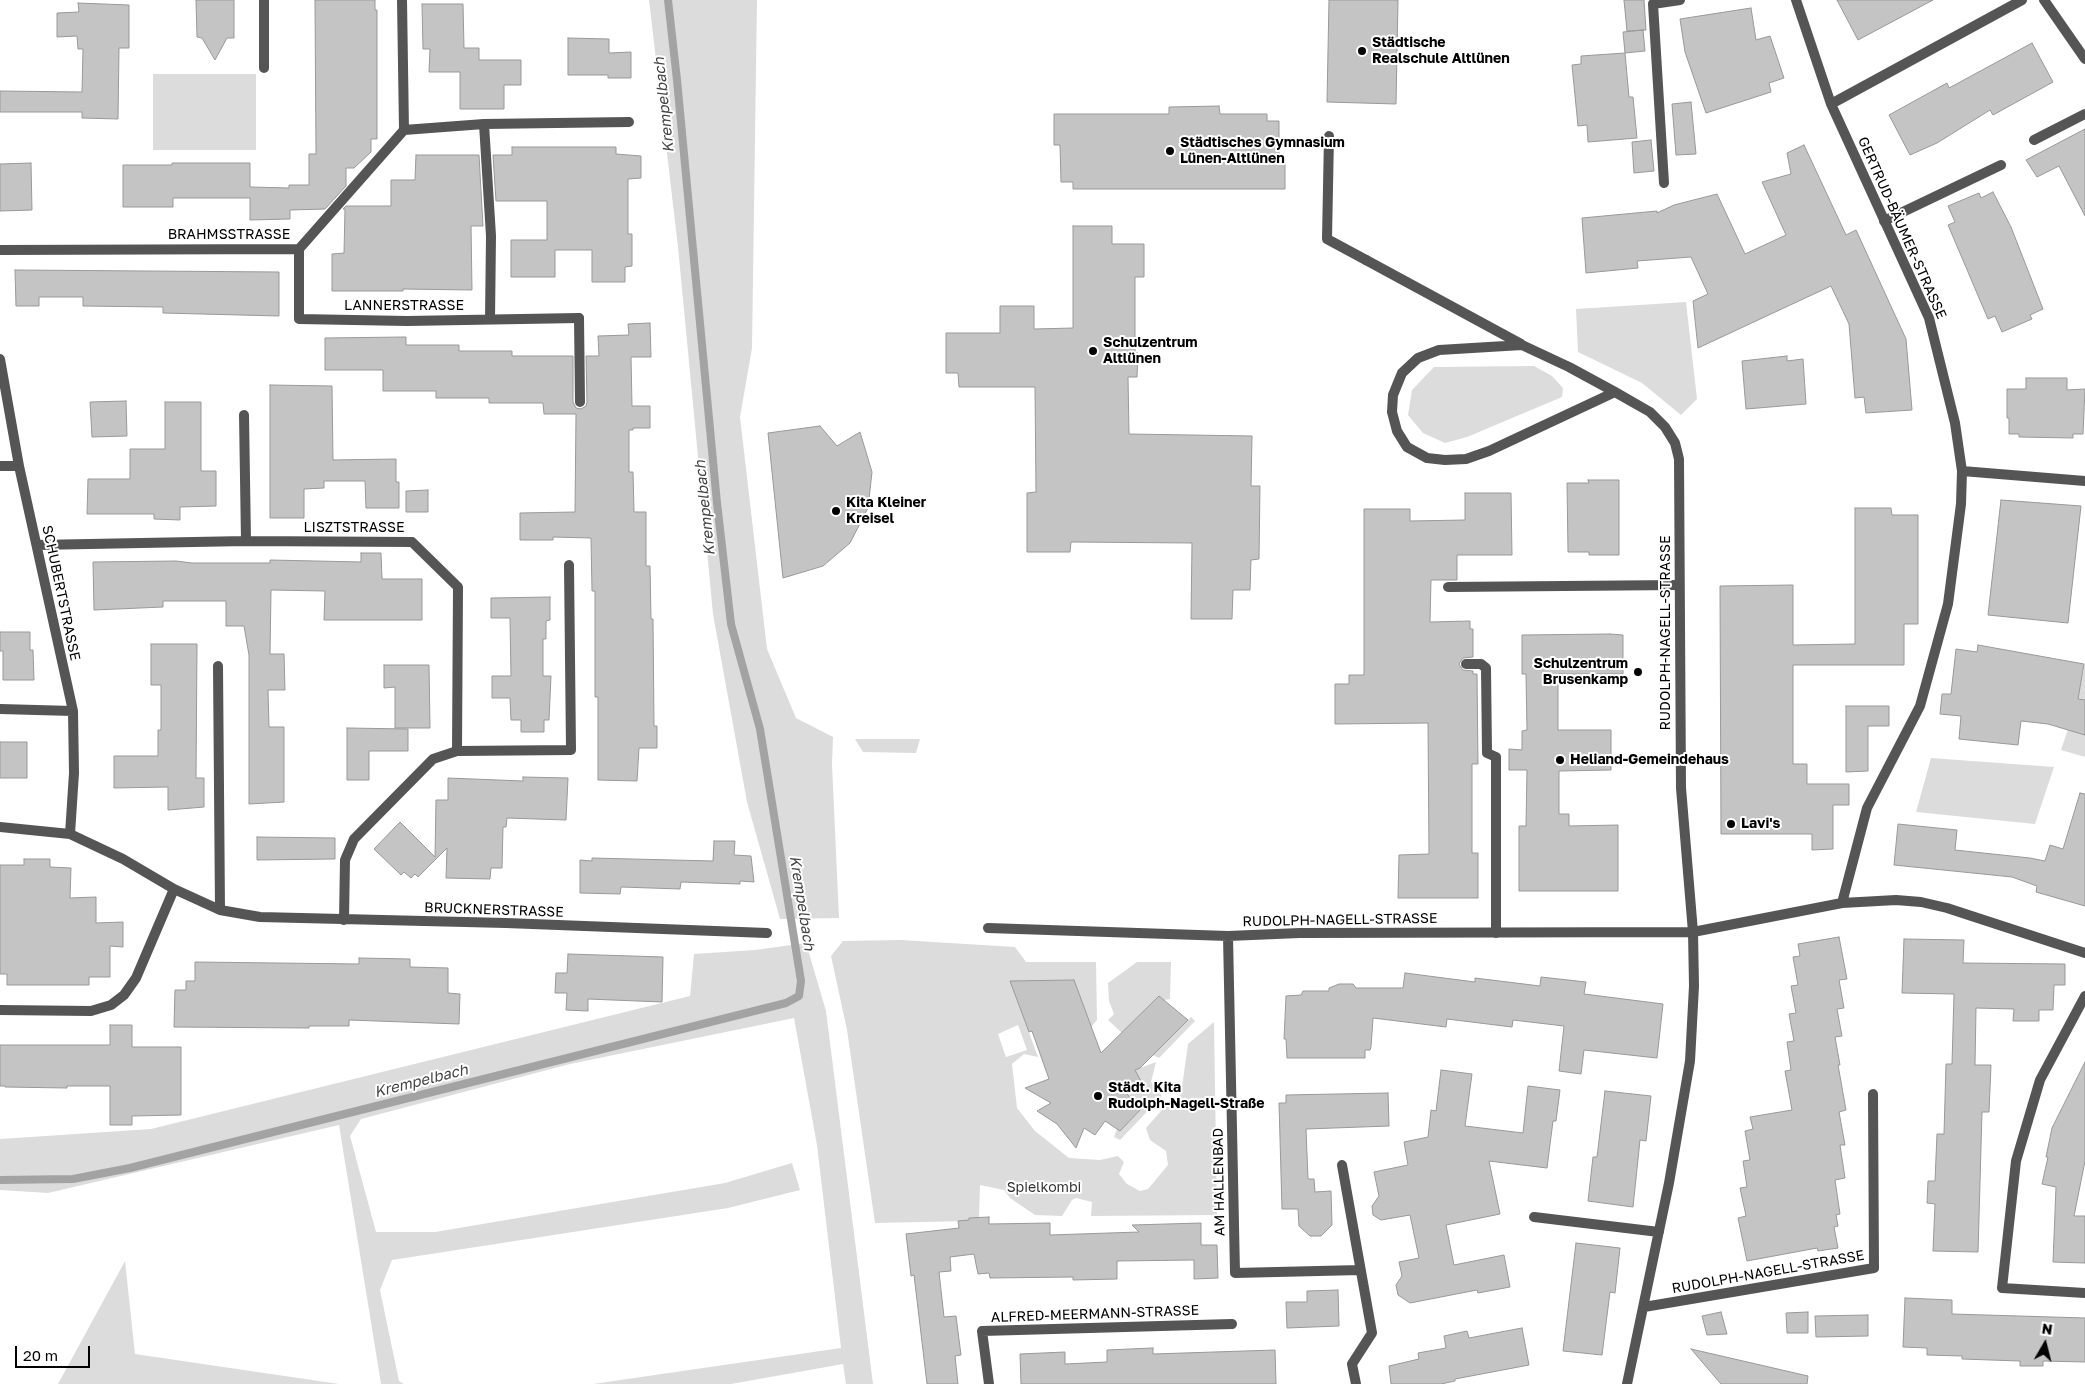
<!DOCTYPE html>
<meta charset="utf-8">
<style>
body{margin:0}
#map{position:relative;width:2085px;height:1384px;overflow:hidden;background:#fff;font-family:"Golos Text",sans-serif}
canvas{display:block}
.north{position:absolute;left:2020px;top:1319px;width:50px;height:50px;-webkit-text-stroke:4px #fff;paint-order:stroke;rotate:8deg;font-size:14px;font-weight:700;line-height:20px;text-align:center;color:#000}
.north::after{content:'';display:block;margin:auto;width:18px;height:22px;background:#000;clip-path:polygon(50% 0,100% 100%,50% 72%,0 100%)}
.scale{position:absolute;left:15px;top:1346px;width:75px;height:22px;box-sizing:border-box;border:2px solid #000;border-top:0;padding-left:6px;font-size:15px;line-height:18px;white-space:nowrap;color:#000;-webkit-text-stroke:4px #fff;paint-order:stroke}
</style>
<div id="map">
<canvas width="2085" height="1384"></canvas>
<div class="north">N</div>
<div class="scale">20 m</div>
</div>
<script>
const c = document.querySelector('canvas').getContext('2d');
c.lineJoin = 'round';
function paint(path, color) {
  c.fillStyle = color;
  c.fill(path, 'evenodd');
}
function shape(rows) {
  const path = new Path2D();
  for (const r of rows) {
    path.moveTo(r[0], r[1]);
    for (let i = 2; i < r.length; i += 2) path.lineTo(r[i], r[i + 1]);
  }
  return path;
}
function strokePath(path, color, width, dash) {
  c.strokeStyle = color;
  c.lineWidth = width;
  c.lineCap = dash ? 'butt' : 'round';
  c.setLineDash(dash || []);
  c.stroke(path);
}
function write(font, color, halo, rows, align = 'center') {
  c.font = font + ' "Golos Text",sans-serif';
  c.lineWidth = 4;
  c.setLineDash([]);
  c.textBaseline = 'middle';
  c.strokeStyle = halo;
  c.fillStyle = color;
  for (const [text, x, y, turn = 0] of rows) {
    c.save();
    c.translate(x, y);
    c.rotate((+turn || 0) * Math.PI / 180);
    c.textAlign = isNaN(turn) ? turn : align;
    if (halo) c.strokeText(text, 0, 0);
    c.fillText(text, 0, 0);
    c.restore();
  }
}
paint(shape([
 [649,0,757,0,752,348,740,417,767,649,796,718,833,737,832,764,839,918,780,919,747,802,713,614,678,247],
 [153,74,256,74,256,150,153,150],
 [1686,302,1697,399,1681,415,1642,383,1578,352,1576,309],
 [1534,366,1552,376,1563,388,1562,397,1467,437,1445,443,1423,433,1408,415,1412,390,1434,367],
 [2085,664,2085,757,2061,750,2076,705],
 [855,739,920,739,916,753,863,752],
 [1931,758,2054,767,2035,824,1916,812],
 [901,940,1015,947,1026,962,1096,962,1097,1020,1091,1027,1074,980,1010,981,1038,1057,1024,1054,1012,1064,1017,1108,1035,1131,1069,1158,1100,1160,1118,1156,1124,1162,1119,1174,1127,1184,1140,1191,1148,1189,1168,1165,1166,1151,1150,1140,1146,1128,1168,1103,1172,1103,1181,1094,1188,1044,1214,1022,1217,1215,1091,1216,1092,1202,1076,1198,1072,1200,1062,1216,1035,1215,1010,1198,1004,1190,980,1185,979,1218,971,1221,875,1223,847,1030,831,956,843,941],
 [1018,1025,1027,1050,1006,1057,998,1034],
 [806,943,826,1011,873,1384,846,1384,843,1364,731,1384,593,1384,841,1348,817,1145,794,1018,570,1064,361,1119,350,1136,376,1232,435,1232,725,1183,792,1163,800,1190,728,1208,392,1260,380,1290,399,1381,404,1384,381,1384,339,1125,48,1193,0,1190,0,1139,151,1129,690,996,694,954,755,950],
 [1137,962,1171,962,1170,999,1164,1000,1159,996,1122,1033,1108,1020,1114,1014,1109,1001,1108,983],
 [1191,1017,1195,1021,1159,1058,1153,1055],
 [1156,1062,1151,1082,1162,1096,1120,1140,1114,1137,1117,1129,1120,1130,1141,1109,1126,1093,1142,1083,1135,1070],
 [125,1261,135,1354,339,1384,58,1384]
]), '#dcdcdc');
strokePath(shape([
 [0,1180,73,1179,130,1168,786,1003,799,996,801,981,760,729,731,624,717,503,677,80,668,0]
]), '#a3a3a3', 8);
const building = shape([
 [196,0,234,0,234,38,227,38,215,60,202,38,197,37,196,0],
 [315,0,375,0,375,10,377,10,377,139,371,139,371,152,354,168,346,168,346,186,325,209,290,210,290,219,250,220,250,198,173,198,173,207,123,207,123,165,172,165,172,163,250,163,250,187,289,188,289,185,309,185,309,154,316,154,315,0],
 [1329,0,1398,0,1396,104,1327,102,1329,0],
 [1624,0,1644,0,1646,30,1627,31,1624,0],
 [1837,0,1933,0,1858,40,1837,0],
 [78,3,129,5,129,48,119,48,118,119,82,118,82,112,0,112,0,91,82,92,83,49,78,49,77,36,57,37,57,13,79,12,78,3],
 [422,4,463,4,464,48,479,48,479,60,521,60,521,85,504,85,504,109,460,109,460,72,429,72,430,49,423,49,422,4],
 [1751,8,1756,40,1770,36,1784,78,1769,83,1771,92,1706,113,1685,52,1680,19,1751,8],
 [1643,30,1645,51,1625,53,1629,97,1633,97,1637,138,1588,142,1587,125,1578,126,1572,65,1581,64,1581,56,1625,53,1623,32,1643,30],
 [568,38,609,39,609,53,631,52,631,78,608,78,608,75,568,75,568,38],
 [2032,43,2053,82,1993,115,1990,110,1937,143,1910,155,1889,115,1947,83,1949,88,2032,43],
 [1691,102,1696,154,1676,155,1672,104,1691,102],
 [1219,106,1220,114,1267,114,1267,121,1279,121,1279,158,1285,158,1285,189,1073,189,1073,182,1061,182,1060,145,1054,145,1054,114,1169,114,1169,107,1219,106],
 [2085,129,2085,216,2059,166,2037,177,2026,160,2085,129],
 [1651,140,1654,171,1634,173,1632,142,1651,140],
 [1804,145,1846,235,1856,230,1906,339,1912,410,1866,413,1864,397,1855,398,1849,324,1831,286,1698,348,1693,301,1708,294,1691,257,1637,261,1638,268,1586,273,1582,218,1657,211,1657,213,1674,205,1717,194,1745,254,1786,235,1762,182,1791,174,1787,153,1804,145],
 [512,147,616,147,616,154,641,156,641,178,628,179,628,234,632,234,632,266,625,267,625,282,592,282,592,250,555,250,555,277,511,277,511,240,547,240,547,201,496,201,493,155,512,155,512,147],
 [416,155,479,155,483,226,471,226,472,290,403,289,403,291,332,291,332,254,344,253,345,209,343,209,346,206,391,206,391,180,415,180,416,155],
 [31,163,32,210,0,211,0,164,31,163],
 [1993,192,2011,227,2043,309,2030,315,2032,319,2002,332,1995,316,1988,319,1948,225,1955,222,1948,206,1979,193,1981,198,1993,192],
 [1073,226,1112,226,1112,244,1144,244,1144,277,1135,277,1135,353,1138,353,1137,377,1128,377,1129,434,1252,436,1251,486,1260,486,1259,559,1251,560,1250,590,1233,590,1232,619,1191,619,1192,543,1071,542,1070,552,1027,552,1027,493,1036,492,1035,387,959,387,958,373,946,373,946,333,1000,333,1000,306,1034,306,1034,329,1073,328,1073,226],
 [15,270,279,272,279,316,163,313,163,307,83,306,83,297,39,297,39,306,16,306,15,270],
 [650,323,651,357,631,357,632,406,650,406,650,428,633,428,633,430,629,430,629,472,633,472,634,512,646,512,646,566,650,566,651,619,653,619,654,726,657,726,657,748,639,748,637,781,598,780,598,697,595,697,595,591,592,591,591,538,553,537,553,540,520,540,520,513,575,512,576,414,544,414,543,403,489,403,489,398,436,398,436,391,383,391,383,370,325,370,325,338,404,337,406,337,406,345,459,345,459,351,512,351,512,356,573,356,573,402,576,408,581,409,586,406,587,402,586,356,599,356,598,336,629,335,628,324,650,323],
 [1787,356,1787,361,1803,359,1806,404,1746,409,1742,361,1787,356],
 [2026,378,2067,378,2067,390,2085,389,2083,434,2073,434,2073,438,2019,437,2019,434,2009,434,2009,418,2007,418,2007,389,2026,389,2026,378],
 [270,385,332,386,333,460,396,459,396,482,399,482,399,508,366,508,365,481,324,481,324,488,304,489,304,518,270,518,270,385],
 [126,401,127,436,92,437,90,402,126,401],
 [165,402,201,402,201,471,216,471,216,506,180,507,180,520,154,519,154,514,87,514,88,479,130,479,130,449,165,449,165,402],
 [820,426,837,446,860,432,872,472,868,508,850,543,823,566,783,578,768,433,820,426],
 [1588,480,1619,480,1619,555,1589,555,1589,552,1568,552,1567,483,1589,483,1588,480],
 [428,490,428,512,406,512,406,491,428,490],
 [1465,493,1511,493,1512,555,1457,555,1457,580,1431,580,1430,622,1470,621,1470,629,1473,629,1473,657,1463,658,1459,664,1463,670,1473,671,1473,674,1477,674,1478,764,1472,764,1472,853,1478,853,1478,898,1398,898,1399,855,1429,854,1428,723,1335,724,1335,684,1349,684,1349,675,1364,675,1364,509,1410,509,1410,521,1465,520,1465,493],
 [2001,500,2081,506,2068,623,1988,615,2001,500],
 [1855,508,1891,508,1892,515,1918,515,1918,624,1904,624,1904,665,1793,665,1793,764,1807,764,1807,784,1849,784,1849,805,1833,805,1833,849,1812,850,1812,834,1721,834,1720,586,1793,585,1793,645,1855,644,1855,508],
 [361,553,381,553,382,579,422,579,422,620,324,620,325,591,271,590,270,654,284,654,285,690,268,690,269,727,284,727,284,802,249,804,249,655,244,626,226,626,226,601,163,601,163,607,94,610,93,562,176,561,192,563,270,563,270,560,361,562,361,553],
 [550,597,550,620,546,621,546,639,543,639,543,676,551,676,549,720,544,720,544,732,521,732,521,720,511,720,510,698,492,698,492,676,511,676,510,618,491,618,491,598,550,597],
 [0,632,30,632,30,650,33,650,34,680,3,680,3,651,0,651,0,632],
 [1610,634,1623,635,1623,674,1558,674,1558,730,1611,730,1611,770,1559,771,1559,814,1569,814,1569,826,1618,825,1618,891,1519,891,1519,826,1526,826,1527,770,1509,770,1509,749,1522,750,1522,731,1527,730,1526,674,1522,674,1522,635,1610,634],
 [151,644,197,644,196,778,204,778,204,807,168,810,168,787,114,788,114,756,158,756,158,730,161,730,161,685,151,685,151,644],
 [1978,645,2084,664,2078,699,2085,700,2085,735,2048,724,2021,721,2018,745,1959,739,1961,716,1940,714,1942,694,1951,694,1956,649,1977,652,1978,645],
 [384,665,429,665,430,728,395,728,395,687,384,688,384,665],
 [1846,706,1889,706,1889,726,1868,726,1868,771,1846,772,1846,706],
 [347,728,408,729,408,751,369,751,369,780,347,780,347,728],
 [0,742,27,742,27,778,0,778,0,742],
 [523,777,568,778,566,820,507,818,506,827,503,827,502,868,491,868,490,879,446,878,447,848,418,877,415,874,411,878,404,872,401,875,374,849,400,822,435,857,436,800,448,800,448,778,523,781,523,777],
 [2080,793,2085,794,2085,906,2036,892,2037,886,2012,877,1894,865,1898,824,1957,830,1955,850,2030,858,2045,861,2050,845,2063,849,2080,793],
 [257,837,335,838,335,859,257,860,257,837],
 [714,841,735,841,734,855,751,856,754,882,740,881,740,884,681,882,680,889,621,887,620,894,580,893,580,860,592,861,592,858,713,861,714,841],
 [24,859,50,859,50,867,71,868,70,898,96,897,96,923,123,922,123,947,110,946,110,977,89,977,89,985,7,985,7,974,0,974,0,865,24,865,24,859],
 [1839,937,1847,979,1839,980,1844,1008,1837,1009,1842,1036,1835,1037,1840,1065,1838,1065,1846,1110,1839,1112,1845,1145,1840,1145,1845,1178,1835,1180,1840,1214,1836,1215,1838,1226,1834,1227,1838,1248,1818,1251,1817,1248,1747,1261,1738,1218,1746,1216,1740,1188,1747,1187,1743,1161,1750,1160,1745,1131,1753,1129,1750,1117,1792,1110,1785,1071,1791,1070,1787,1042,1794,1041,1789,1014,1796,1013,1791,986,1798,985,1793,957,1800,956,1798,944,1839,937],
 [1904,939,1964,940,1963,963,2065,964,2065,985,2054,985,2053,1010,2039,1010,2039,1021,2013,1021,2014,1009,1976,1008,1975,1065,1991,1065,1989,1112,1982,1112,1978,1252,1933,1251,1935,1204,1927,1203,1928,1181,1935,1181,1937,1134,1944,1134,1946,1064,1952,1064,1954,994,1902,993,1904,939],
 [568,954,663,957,662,1002,588,999,588,1011,566,1010,567,993,555,993,556,973,567,973,568,954],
 [359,958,410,959,410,967,448,968,448,993,460,994,459,1024,349,1020,349,1026,309,1026,309,1028,174,1027,175,990,186,990,186,981,195,981,195,962,359,964,359,958],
 [1405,973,1475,982,1475,978,1540,986,1541,977,1586,982,1584,994,1663,1004,1657,1058,1584,1050,1581,1074,1559,1071,1564,1026,1513,1020,1512,1027,1447,1019,1446,1027,1373,1018,1371,1047,1370,1050,1365,1050,1365,1058,1287,1058,1286,1039,1284,1039,1286,996,1301,995,1303,991,1329,991,1329,988,1339,984,1353,984,1356,988,1403,988,1405,973],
 [1074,980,1101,1053,1159,996,1188,1020,1140,1068,1135,1070,1142,1083,1126,1093,1141,1109,1120,1131,1105,1121,1095,1135,1084,1128,1076,1148,1057,1124,1037,1111,1051,1103,1025,1088,1049,1079,1032,1031,1029,1032,1010,981,1074,980],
 [110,1025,132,1025,132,1047,181,1047,181,1115,132,1116,132,1125,110,1125,110,1086,67,1086,67,1088,5,1087,5,1086,0,1086,0,1045,110,1045,110,1025],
 [2085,1062,2085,1161,2074,1216,2085,1216,2085,1263,2053,1262,2056,1187,2042,1184,2048,1157,2046,1157,2052,1128,2085,1062],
 [1441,1070,1472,1074,1465,1126,1523,1133,1528,1086,1560,1090,1556,1121,1553,1121,1547,1168,1489,1161,1500,1214,1446,1225,1454,1265,1504,1255,1510,1287,1478,1293,1477,1290,1410,1303,1398,1295,1396,1285,1402,1276,1399,1262,1419,1258,1410,1215,1381,1220,1373,1215,1372,1206,1379,1196,1374,1172,1408,1165,1404,1142,1428,1137,1431,1110,1436,1111,1441,1070],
 [1605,1091,1651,1096,1646,1141,1640,1140,1633,1207,1588,1201,1593,1157,1597,1157,1605,1091],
 [1388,1093,1389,1126,1306,1129,1308,1179,1314,1179,1315,1192,1331,1191,1332,1225,1321,1236,1310,1236,1299,1226,1298,1209,1282,1209,1279,1103,1286,1103,1286,1095,1388,1093],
 [989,1217,989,1224,1050,1223,1050,1235,1139,1232,1132,1225,1201,1223,1201,1245,1217,1245,1218,1278,1194,1279,1194,1260,1117,1261,1117,1279,1073,1280,1073,1277,990,1278,989,1273,978,1274,974,1254,950,1257,951,1271,939,1272,944,1317,956,1316,961,1355,955,1356,958,1384,927,1384,914,1275,911,1276,906,1234,959,1228,958,1221,969,1220,969,1218,989,1217],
 [1576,1243,1620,1248,1615,1293,1610,1292,1602,1355,1563,1351,1576,1243],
 [1338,1290,1339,1326,1287,1328,1286,1302,1307,1302,1307,1291,1338,1290],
 [1905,1298,1952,1300,1952,1314,2085,1318,2085,1362,2043,1361,2043,1366,2020,1366,2020,1361,1962,1359,1962,1356,1927,1355,1927,1348,1903,1347,1905,1298],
 [1721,1312,1727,1334,1707,1335,1702,1316,1721,1312],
 [1808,1312,1808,1333,1787,1333,1786,1313,1808,1312],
 [1868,1315,1868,1336,1816,1337,1815,1316,1868,1315],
 [1522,1328,1529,1365,1455,1379,1455,1381,1441,1384,1391,1384,1389,1366,1419,1359,1418,1353,1446,1348,1444,1336,1467,1331,1469,1338,1522,1328],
 [1153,1348,1153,1354,1275,1350,1276,1384,1021,1384,1020,1354,1065,1352,1065,1364,1107,1362,1107,1350,1153,1348],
 [1691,1349,1808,1376,1807,1384,1721,1384,1691,1349]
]);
paint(building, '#c4c4c4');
strokePath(building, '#999', 1);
strokePath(shape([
 [264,0,264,68],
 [1329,136,1327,239,1366,260],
 [2034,140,2085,114],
 [1664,183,1653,4,1680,0],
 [1884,221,2001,165],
 [579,318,580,402],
 [1448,587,1679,585],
 [1466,664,1481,664,1486,668,1487,753,1496,757,1496,933]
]), '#555', 10);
strokePath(shape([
 [402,0,404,130],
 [1796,0,1831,104,1929,318,1955,423,1962,471,1961,504,1948,604,1920,706,1867,808,1842,903],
 [2044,0,2085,59],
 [1831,104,2022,0],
 [484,124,491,236,490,319],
 [299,249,299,319,407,321,579,318],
 [0,250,299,249,404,130,484,124,629,122],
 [1366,260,1521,344],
 [0,359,19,466,73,711,74,773,70,834],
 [1615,392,1489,451,1466,459,1445,460,1427,458,1407,447,1397,431,1392,412,1393,395,1402,373,1418,358,1439,350,1522,345,1569,367,1615,392,1650,412,1665,427,1675,443,1679,459,1681,788,1693,932,1694,986,1690,1061,1669,1183,1627,1384],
 [244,415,246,541],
 [0,466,19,466],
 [1962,471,2085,481],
 [37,545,246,541,412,542,458,587,457,751,433,759,354,839,345,860,344,920],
 [218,666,220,910],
 [0,709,73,711],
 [457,751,571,750,569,565],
 [0,827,70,834,123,859,174,889,220,910,260,917,506,923,767,933],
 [988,928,1228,936,1300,933,1693,932,1842,903,1896,900,1921,902,1947,908,2085,953],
 [1228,936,1235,1273,1360,1270],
 [2085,996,2040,1080,2016,1161,2002,1288,2085,1293],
 [0,1010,91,1011,111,1005,124,995,136,978,174,889],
 [1342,1165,1372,1333,1352,1364,1356,1384],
 [1534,1217,1659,1232],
 [1644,1307,1874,1268,1873,1094],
 [989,1384,982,1331,1232,1324]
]), '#555', 10);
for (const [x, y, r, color] of [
 [1362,51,5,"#000"],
 [1170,151,5,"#000"],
 [1093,351,5,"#000"],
 [836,511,5,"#000"],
 [1638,672,5,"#000"],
 [1560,760,5,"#000"],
 [1731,824,5,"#000"],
 [1098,1096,5,"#000"]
]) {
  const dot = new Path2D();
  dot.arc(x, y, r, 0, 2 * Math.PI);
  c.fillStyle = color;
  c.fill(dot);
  strokePath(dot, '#fff', 2);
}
write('bold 14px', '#000', '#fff', [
 ["Städtische",1372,43],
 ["Realschule Altlünen",1372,59],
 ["Städtisches Gymnasium",1180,143],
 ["Lünen-Altlünen",1180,159],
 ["Schulzentrum",1103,343],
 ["Altlünen",1103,359],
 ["Kita Kleiner",846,503],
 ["Kreisel",846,519],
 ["Schulzentrum",1628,664,"right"],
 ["Brusenkamp",1628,680,"right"],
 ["Heliand-Gemeindehaus",1570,760],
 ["Lavi's",1741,824],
 ["Städt. Kita",1108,1088],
 ["Rudolph-Nagell-Straße",1108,1104]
], 'left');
write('14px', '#000', '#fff', [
 ["GERTRUD-BÄUMER-STRASSE",1902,228,66],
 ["BRAHMSSTRASSE",229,235],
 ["LANNERSTRASSE",404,306],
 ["LISZTSTRASSE",354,528],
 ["SCHUBERTSTRASSE",61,593,78],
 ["RUDOLPH-NAGELL-STRASSE",1666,633,-90],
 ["BRUCKNERSTRASSE",494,910,2],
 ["RUDOLPH-NAGELL-STRASSE",1340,920,-1],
 ["AM HALLENBAD",1219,1182,-91],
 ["RUDOLPH-NAGELL-STRASSE",1768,1272,-10],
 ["ALFRED-MEERMANN-STRASSE",1095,1314,-2]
]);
write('14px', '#333', '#fff', [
 ["Spielkombi",1044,1188]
]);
write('italic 15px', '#444', '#fff', [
 ["Krempelbach",664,105,-96],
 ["Krempelbach",705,508,-96],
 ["Krempelbach",802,903,81],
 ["Krempelbach",421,1081,-14]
]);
</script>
